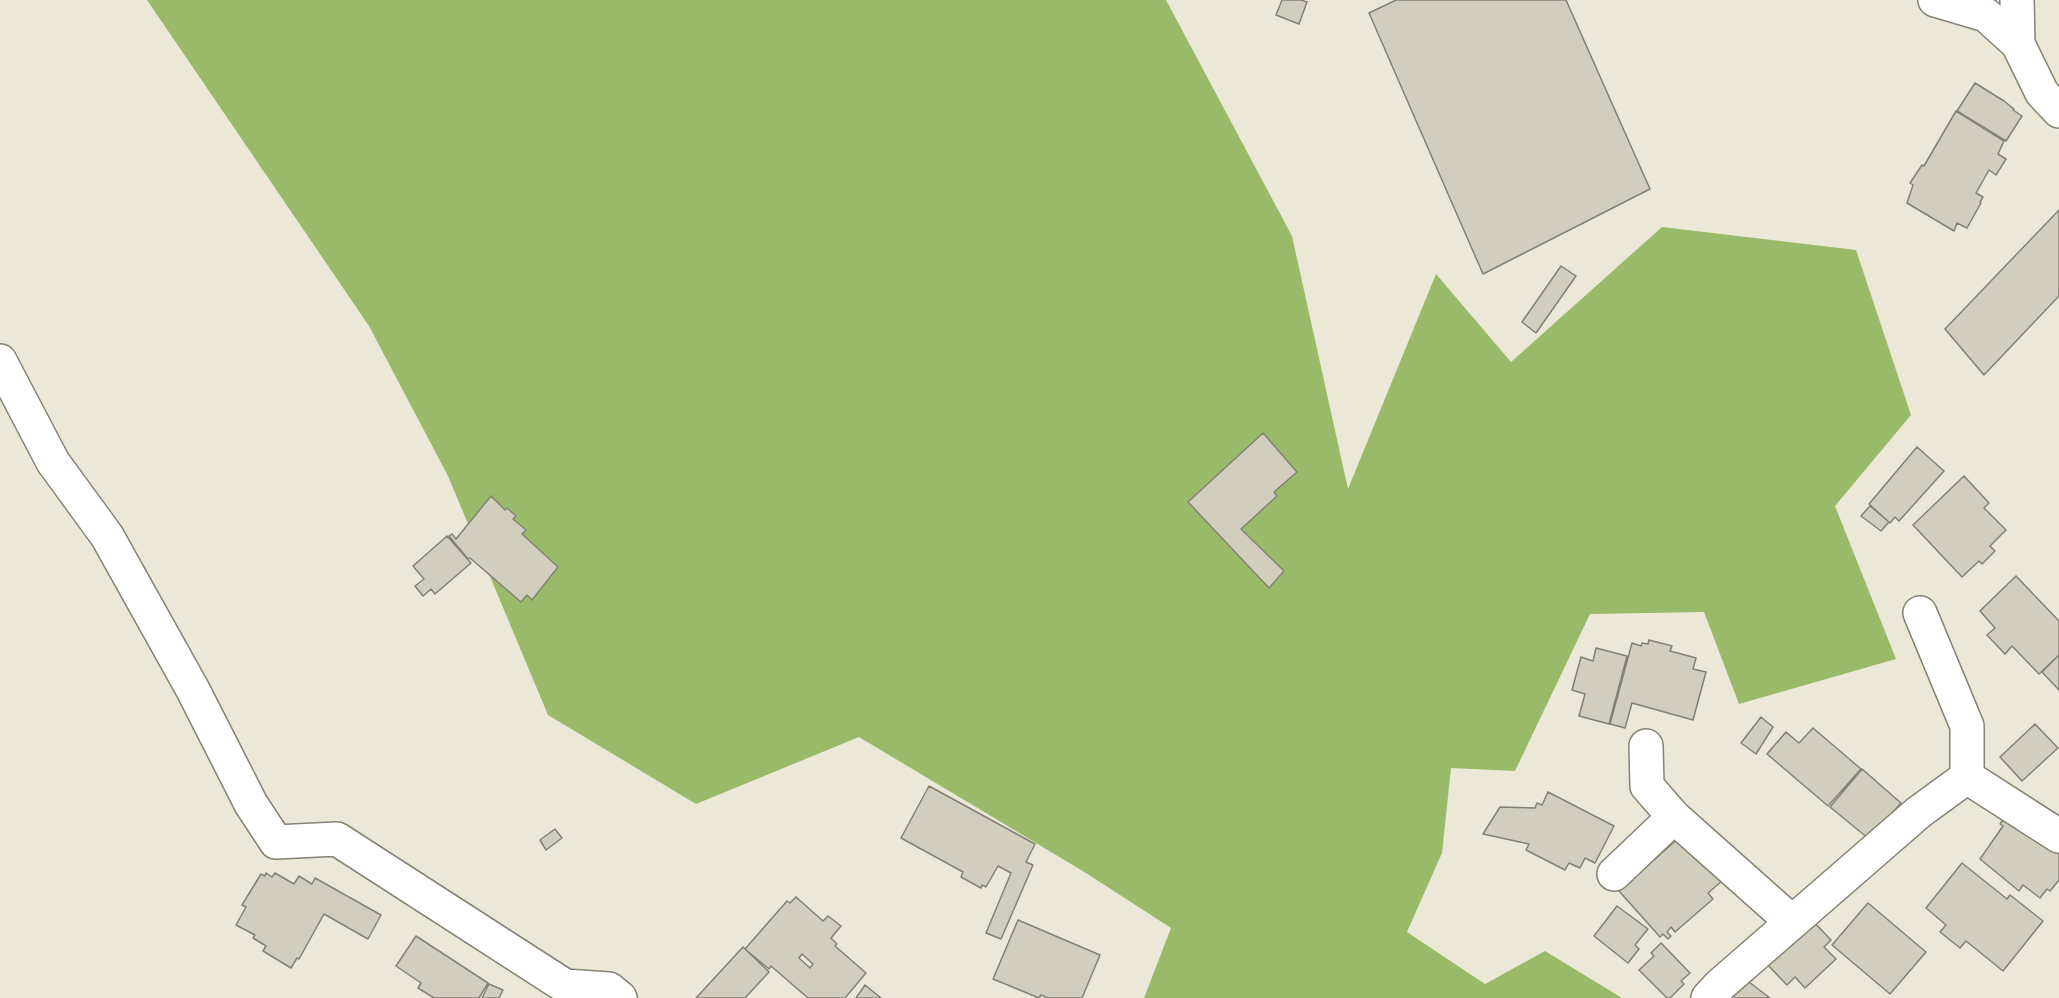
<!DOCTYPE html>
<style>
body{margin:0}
canvas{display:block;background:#ebe8d7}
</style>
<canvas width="2059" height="998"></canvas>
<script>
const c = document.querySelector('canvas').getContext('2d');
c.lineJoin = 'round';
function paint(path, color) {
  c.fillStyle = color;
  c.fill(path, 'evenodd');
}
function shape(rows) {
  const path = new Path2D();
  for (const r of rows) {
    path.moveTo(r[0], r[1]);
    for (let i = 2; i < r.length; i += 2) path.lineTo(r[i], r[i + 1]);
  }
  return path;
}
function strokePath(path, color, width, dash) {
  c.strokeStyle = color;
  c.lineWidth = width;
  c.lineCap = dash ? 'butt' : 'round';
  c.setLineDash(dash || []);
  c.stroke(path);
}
paint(shape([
 [147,0,1166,0,1292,236,1348,489,1436,274,1511,362,1662,227,1856,250,1911,415,1835,506,1896,659,1739,704,1704,612,1590,614,1515,771,1451,768,1442,853,1407,932,1485,984,1545,951,1622,998,1144,998,1171,928,1086,873,859,737,696,804,548,715,448,476,369,326]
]), '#99bb69');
const building = shape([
 [1282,0,1301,0,1307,2,1299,24,1276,15,1282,0],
 [1396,0,1566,0,1650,189,1483,274,1369,13,1396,0],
 [1975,83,2004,101,2014,109,2013,110,2022,116,2006,141,1957,111,1975,83],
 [1956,111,2004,141,1998,154,2006,159,1996,175,1989,170,1976,193,1983,197,1980,202,1981,203,1967,228,1957,223,1954,231,1907,203,1913,185,1910,183,1922,165,1924,166,1956,111],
 [2059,210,2059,296,1984,375,1945,329,2059,210],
 [1561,266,1576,276,1536,333,1522,322,1561,266],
 [1263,433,1297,472,1274,492,1277,496,1241,529,1284,571,1269,588,1188,502,1263,433],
 [1917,447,1944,471,1899,521,1895,517,1890,523,1869,504,1917,447],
 [1964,476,1989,503,1984,508,2006,530,1990,546,1995,551,1982,564,1979,561,1962,577,1913,525,1964,476],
 [491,496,505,510,507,508,516,516,513,519,526,530,522,534,558,567,532,600,527,595,521,602,470,558,468,559,449,536,452,534,456,539,491,496],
 [1870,506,1889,522,1881,531,1861,516,1870,506],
 [447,536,471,563,435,594,431,589,423,596,415,586,424,579,413,566,447,536],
 [2016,576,2059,621,2059,655,2039,674,2012,646,2005,654,1987,635,1995,628,1980,611,2016,576],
 [1649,640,1672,646,1670,651,1696,658,1693,669,1706,672,1693,720,1632,703,1625,728,1610,724,1632,643,1641,646,1642,643,1648,644,1649,640],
 [1596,648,1627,656,1609,724,1579,716,1585,694,1572,690,1581,657,1593,661,1596,648],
 [2059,655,2059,690,2042,672,2059,655],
 [1761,717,1773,727,1756,754,1741,743,1761,717],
 [2035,724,2058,748,2022,781,2000,757,2035,724],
 [1813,728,1861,769,1828,806,1767,754,1786,732,1799,743,1813,728],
 [1862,769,1901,803,1869,839,1830,807,1862,769],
 [929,786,1035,844,1026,862,1033,865,1001,939,986,933,1011,873,998,866,986,887,982,885,981,888,961,877,963,872,901,838,929,786],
 [1548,792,1614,826,1595,863,1585,858,1580,868,1569,863,1565,870,1526,850,1529,844,1483,834,1500,807,1535,808,1537,803,1542,805,1548,792],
 [2012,815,2059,853,2059,880,2050,891,2047,889,2040,898,2023,885,2019,891,1980,859,2003,826,2000,824,2006,816,2012,815],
 [555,829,562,838,546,850,540,840,555,829],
 [1682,835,1722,881,1708,893,1713,899,1675,932,1671,927,1667,932,1671,936,1668,939,1663,934,1660,937,1619,891,1682,835],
 [1962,863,2007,899,2010,895,2043,921,2003,971,1966,941,1960,948,1940,932,1946,925,1926,908,1962,863],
 [266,873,272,877,275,873,294,884,299,876,312,884,315,878,381,915,368,939,324,914,299,959,297,958,291,968,263,951,266,946,253,938,255,935,236,925,246,907,242,905,261,874,265,876,266,873],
 [796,897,823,921,828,916,841,926,831,938,837,944,835,946,866,973,845,998,808,998,771,966,769,969,745,949,787,901,790,903,796,897],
 [1868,903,1926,952,1890,994,1832,945,1868,903],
 [1617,906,1648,929,1635,945,1639,949,1628,963,1594,936,1617,906],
 [1811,919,1831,940,1824,947,1836,959,1805,988,1795,977,1787,985,1765,962,1811,919],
 [1018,920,1100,955,1082,998,1048,998,1041,995,1039,998,993,979,1018,920],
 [416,936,488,983,479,998,434,998,418,988,421,983,396,966,416,936],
 [1661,943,1690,973,1681,981,1684,984,1670,998,1667,998,1639,970,1654,956,1651,953,1661,943],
 [743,947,769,972,745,998,696,998,743,947],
 [802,954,813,964,810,968,799,958,802,954],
 [1745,979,1770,998,1736,998,1730,993,1745,979],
 [489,984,503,990,499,998,482,998,489,984],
 [865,985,881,998,856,998,865,985]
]);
paint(building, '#d1cebd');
strokePath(building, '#848172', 1.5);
const street = shape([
 [1935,0,1986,15,2018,44],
 [2017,0,2018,44,2042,93,2059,111],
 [0,361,53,462,107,536,193,690,251,804,276,842,337,839,565,986,609,989,620,998],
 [1920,613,1967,726,1967,777],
 [1646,746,1647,786,1674,817,1792,922],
 [1614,874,1674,817],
 [1708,998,1720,985,1919,812,1967,777,2059,836]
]);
strokePath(street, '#858373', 36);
strokePath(street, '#fff', 33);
</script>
